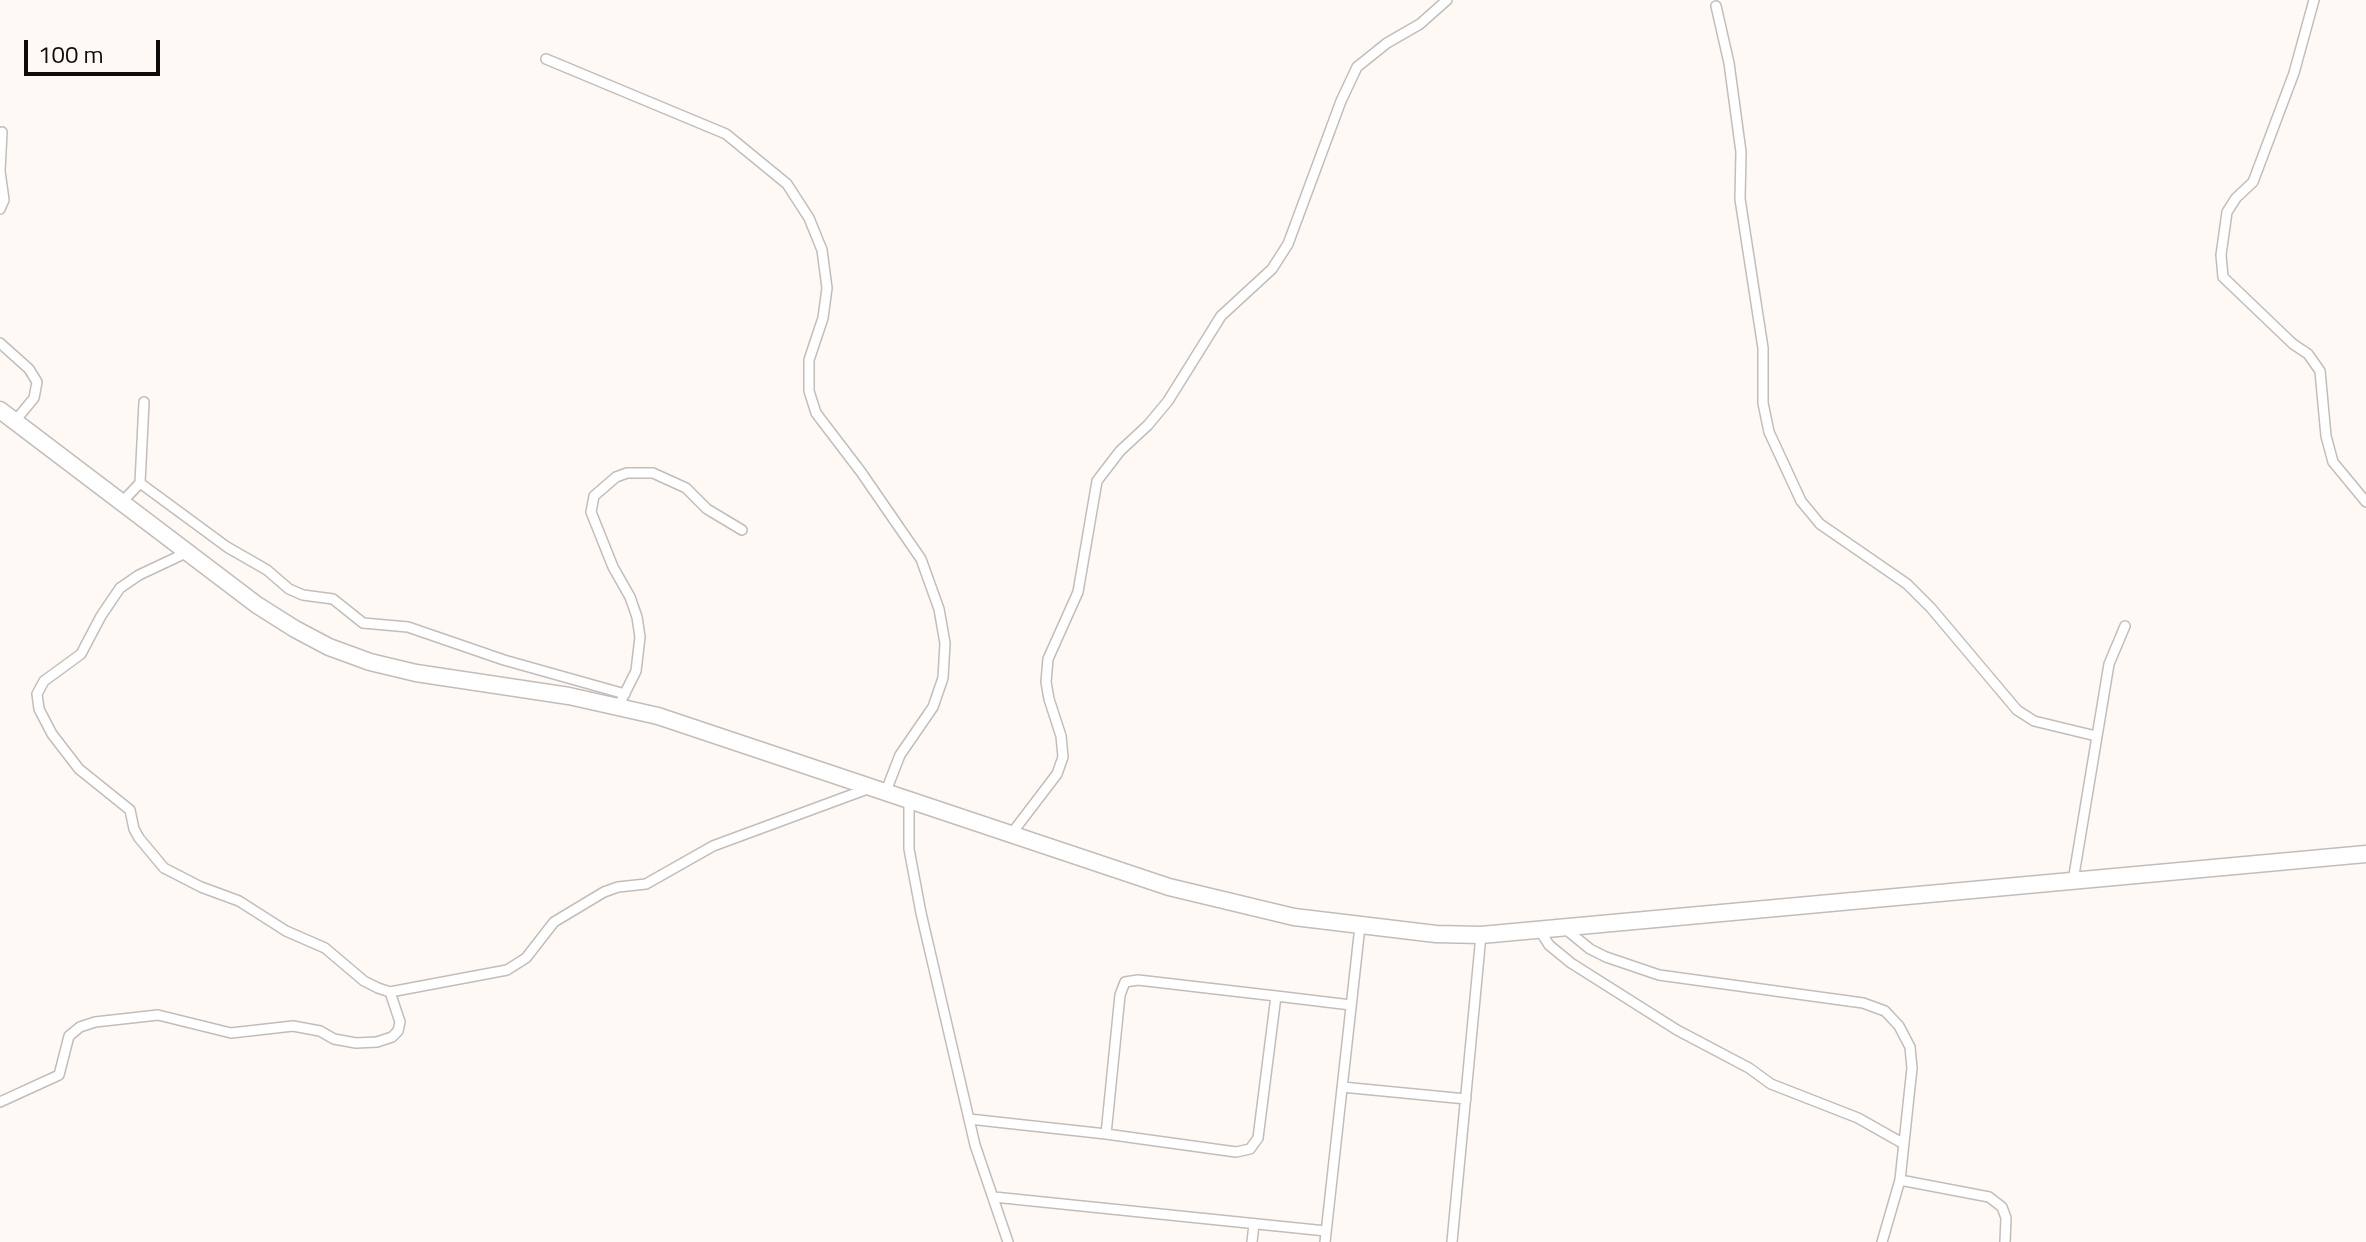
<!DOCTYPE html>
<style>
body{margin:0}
#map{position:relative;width:2366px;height:1242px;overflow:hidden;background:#fff9f6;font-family:"Titillium Web",sans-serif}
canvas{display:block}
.scale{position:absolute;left:24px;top:40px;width:136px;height:36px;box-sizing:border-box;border:4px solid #0e0c0b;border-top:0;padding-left:10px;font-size:24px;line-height:28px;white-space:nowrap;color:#0e0c0b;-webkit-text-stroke:6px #fff9f6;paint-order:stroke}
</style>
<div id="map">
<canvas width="2366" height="1242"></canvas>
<div class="scale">100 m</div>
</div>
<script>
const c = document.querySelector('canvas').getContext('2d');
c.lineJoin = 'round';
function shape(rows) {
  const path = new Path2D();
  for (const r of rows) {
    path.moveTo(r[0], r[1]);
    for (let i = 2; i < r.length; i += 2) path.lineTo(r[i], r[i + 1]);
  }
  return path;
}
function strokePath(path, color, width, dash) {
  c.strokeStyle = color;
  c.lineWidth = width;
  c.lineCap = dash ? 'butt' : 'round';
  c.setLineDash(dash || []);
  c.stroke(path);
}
const street = shape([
 [2314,0,2294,73,2253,182,2236,198,2227,212,2221,255,2223,277,2293,344,2308,354,2320,371,2326,436,2333,462,2366,502],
 [1716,6,1729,63,1741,152,1740,199,1763,348,1763,403,1769,432,1801,501,1820,524,1907,584,1931,608,2017,710,2034,721,2096,736],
 [546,59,726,134,787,184,809,218,822,250,827,288,823,318,809,360,809,391,816,413,861,472,921,559,939,609,945,643,943,678,933,707,900,755,886,791],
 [0,209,4,200,0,171,2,132],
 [0,343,29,369,37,382,34,398,15,421],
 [140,483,227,547,267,570,289,589,303,595,333,599,363,623,408,627,504,660,625,694],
 [122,502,140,483,144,402],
 [188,552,139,575,120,588,101,616,81,654,44,681,37,694,39,709,52,734,79,769,130,810,134,829,139,838,164,868,201,887,239,901,286,931,325,948,364,981,378,988,390,992,507,970,526,958,554,922,604,892,618,887,646,884,713,846,870,788],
 [622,699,636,671,640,637,637,617,630,597,613,567,591,512,594,496,616,477,627,473,653,473,686,488,707,509,742,530],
 [909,799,909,849,921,913,975,1145,1008,1242],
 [1012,833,1057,774,1063,757,1061,736,1049,699,1046,682,1048,659,1078,592,1097,481,1120,451,1148,425,1168,401,1221,316,1272,269,1288,244,1341,101,1357,67,1387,43,1420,24,1447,0],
 [2073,881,2109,664,2125,626],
 [1563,927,1590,949,1606,957,1659,975,1863,1003,1885,1011,1899,1026,1910,1047,1912,1068,1900,1180,1882,1242],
 [1539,929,1549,945,1571,963,1677,1030,1749,1068,1771,1084,1858,1118,1904,1144],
 [1138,980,1276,996,1258,1138,1250,1149,1236,1152,1106,1134,1120,995,1125,982,1138,980],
 [1276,996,1351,1005],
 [1342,1087,1466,1099],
 [0,1102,59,1075,69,1036,80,1027,95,1022,158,1015,231,1033,293,1026,320,1031,334,1039,356,1043,377,1042,392,1037,398,1031,400,1022,390,992],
 [969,1119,1106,1134],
 [1900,1180,1989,1197,2002,1207,2006,1218,2005,1242],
 [994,1197,1326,1231],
 [1252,1242,1254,1224],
 [1325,1242,1360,926],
 [1452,1242,1481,935]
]);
const highway = shape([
 [0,410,257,605,295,629,329,647,370,662,416,673,569,696,658,716,1169,887,1294,917,1436,934,1481,935,2366,854]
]);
strokePath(street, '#c3bdba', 12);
strokePath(highway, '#c3bdba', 19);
strokePath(street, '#fff', 9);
strokePath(highway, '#fff', 16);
</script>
